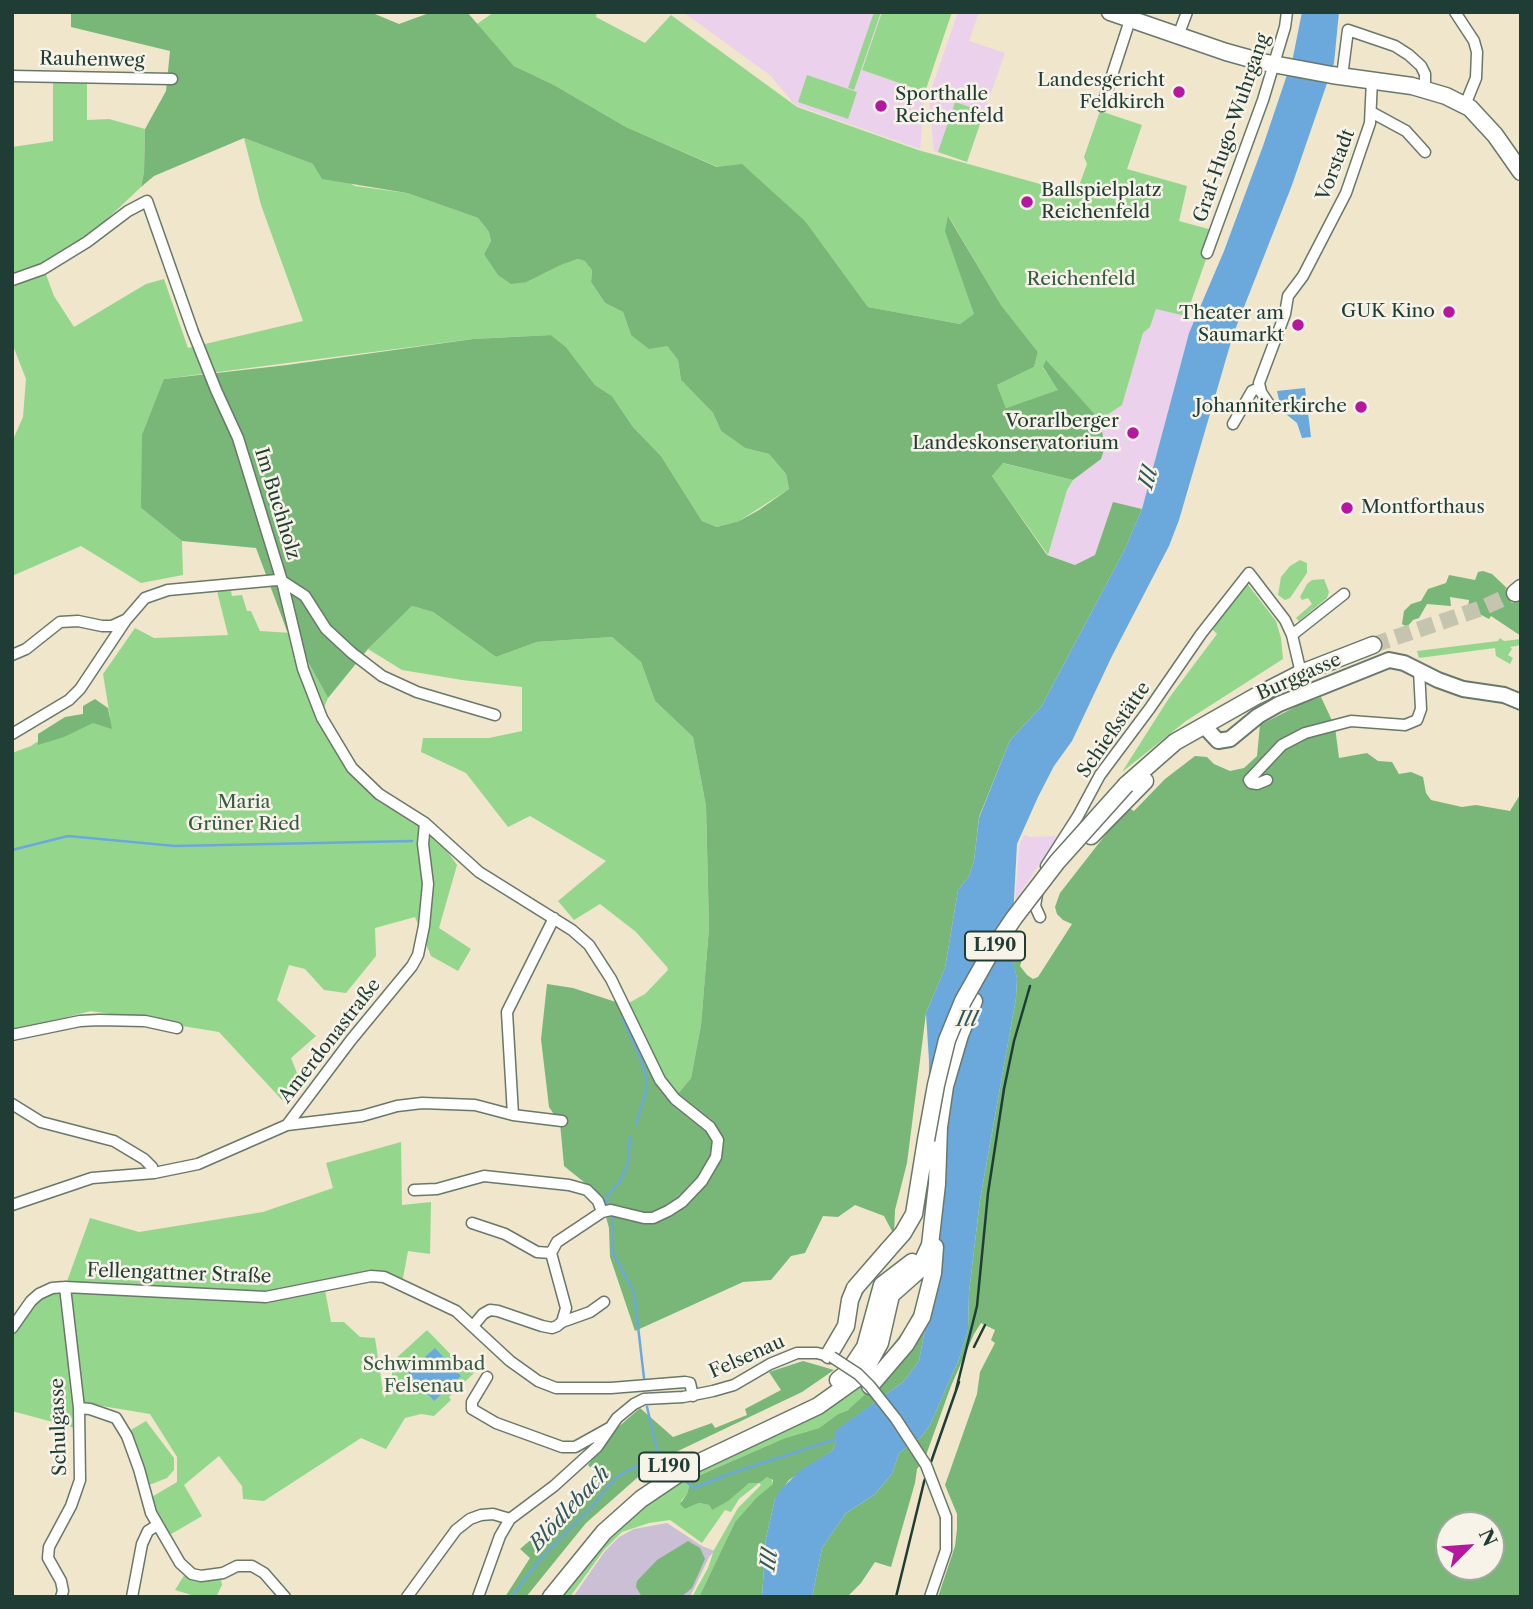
<!DOCTYPE html>
<meta charset="utf-8">
<style>
body{margin:0}
#map{position:relative;width:1533px;height:1609px;overflow:hidden;background:#efe6cc;font-family:"Libre Caslon Text",serif}
canvas{display:block}
.frame{position:absolute;inset:0;border:14px solid #1f3d34;pointer-events:none}
.north{position:absolute;left:1435px;top:1511px;width:70px;height:70px;box-sizing:border-box;background:#f7f3e8;border:2px solid #a1aaa0;border-radius:50%;rotate:65deg;font-size:19px;font-weight:700;line-height:28px;text-align:center;color:#1f3d34}
.north::after{content:'';display:block;margin:auto;width:24px;height:32px;background:#b5179e;clip-path:polygon(50% 0,100% 100%,50% 72%,0 100%)}
</style>
<div id="map">
<canvas width="1533" height="1609"></canvas>
<div class="frame"></div>
<div class="north">N</div>
</div>
<script>
const c = document.querySelector('canvas').getContext('2d');
c.lineJoin = 'round';
function paint(path, color) {
  c.fillStyle = color;
  c.fill(path, 'evenodd');
}
function shape(rows) {
  const path = new Path2D();
  for (const r of rows) {
    path.moveTo(r[0], r[1]);
    for (let i = 2; i < r.length; i += 2) path.lineTo(r[i], r[i + 1]);
  }
  return path;
}
function strokePath(path, color, width, dash) {
  c.strokeStyle = color;
  c.lineWidth = width;
  c.lineCap = dash ? 'butt' : 'round';
  c.setLineDash(dash || []);
  c.stroke(path);
}
function write(font, color, halo, rows, align = 'center') {
  c.font = font + ' "Libre Caslon Text",serif';
  c.lineWidth = 5;
  c.setLineDash([]);
  c.textBaseline = 'middle';
  c.strokeStyle = halo;
  c.fillStyle = color;
  for (const [text, x, y, turn = 0] of rows) {
    c.save();
    c.translate(x, y);
    c.rotate((+turn || 0) * Math.PI / 180);
    c.textAlign = isNaN(turn) ? turn : align;
    if (halo) c.strokeText(text, 0, 0);
    c.fillText(text, 0, 0);
    c.restore();
  }
}
paint(shape([
 [683,12,882,12,862,70,925,92,920,149,795,105,770,75],
 [958,12,979,12,969,41,1005,53,967,162,934,151,930,110,929,96],
 [1156,308,1196,318,1189,333,1142,509,1113,502,1095,556,1076,565,1048,555,1067,490,1073,480,1101,459,1105,447,1100,420,1122,405,1143,333,1150,327],
 [1024,835,1030,837,1058,836,1015,901,1019,846]
]), '#ebd1eb');
paint(shape([
 [667,1523,702,1546,715,1551,709,1557,690,1597,573,1597,605,1551,619,1537,634,1529]
]), '#cbbfd5');
paint(shape([
 [494,12,597,12,596,17,645,43,671,15,797,107,918,150,1076,194,1087,164,1084,157,1100,111,1142,125,1127,169,1187,186,1179,221,1216,231,1186,316,1156,309,1150,327,1143,333,1122,405,1100,420,1046,361,1043,368,1059,390,1006,408,997,385,1034,367,1038,352,1001,305,949,217,946,232,975,314,960,324,868,307,806,222,718,167,626,127,554,85,514,66,477,24],
 [874,12,881,12,854,90,848,88],
 [882,12,952,12,925,92,862,70],
 [807,75,857,92,848,119,798,102],
 [53,80,87,80,87,120,109,119,145,129,144,172,141,187,85,240,44,269,54,296,74,327,146,284,164,279,188,348,303,321,261,205,244,138,313,164,355,186,407,193,478,218,489,232,491,241,484,254,527,282,561,265,578,259,586,261,592,270,591,282,605,303,623,312,631,335,667,346,678,360,681,380,713,413,721,431,745,448,769,454,786,474,789,489,739,521,717,527,702,521,661,456,633,427,612,396,595,385,566,347,551,335,473,339,164,379,141,508,182,541,183,575,141,583,81,546,12,576,12,442,23,417,26,379,12,343,12,147,53,141],
 [955,102,984,112,967,162,938,152],
 [1002,463,1073,480,1067,490,1048,555,992,476],
 [1300,560,1307,563,1307,573,1290,598,1285,600,1278,595,1281,577,1290,566],
 [1324,579,1329,592,1327,598,1299,621,1296,618,1312,604,1308,598,1302,600,1300,597,1307,584,1312,580],
 [1246,582,1276,621,1281,638,1283,659,1186,721,1122,772,1169,698,1217,634,1210,627],
 [216,587,230,587,232,596,242,595,247,611,251,611,260,631,292,633,328,698,318,722,352,777,440,841,457,865,439,928,471,949,458,971,431,956,415,917,375,928,376,956,346,993,324,990,305,969,289,965,277,1000,316,1036,291,1058,303,1088,282,1100,219,1032,91,1011,12,1031,12,753,31,746,56,729,110,717,103,674,135,628,154,638,228,635],
 [412,606,433,612,496,657,537,642,612,637,641,662,655,701,693,737,706,806,709,928,701,1025,691,1078,675,1099,625,1005,645,994,668,970,667,967,636,932,600,904,574,920,558,901,606,861,530,816,508,827,466,773,421,752,423,738,489,738,522,731,522,687,462,680,402,670,368,649],
 [1500,638,1504,641,1521,639,1521,645,1510,647,1512,649,1508,655,1513,658,1510,664,1496,656,1495,648,1419,658,1417,651,1498,641],
 [401,1142,402,1205,431,1202,430,1254,408,1251,401,1289,377,1280,367,1280,325,1290,331,1322,344,1322,360,1337,375,1338,384,1398,392,1385,392,1362,427,1330,459,1363,462,1361,474,1373,449,1397,451,1400,434,1416,421,1414,405,1418,386,1449,361,1438,264,1501,243,1499,242,1486,219,1456,184,1485,202,1516,168,1536,150,1498,177,1482,177,1457,150,1414,84,1403,74,1404,75,1428,12,1411,12,1320,22,1307,66,1284,90,1218,139,1232,263,1212,333,1188,326,1163],
 [914,1311,927,1318,883,1378,852,1408,838,1414,819,1428,785,1438,691,1479,687,1494,681,1501,685,1509,699,1503,709,1505,712,1510,749,1483,759,1482,767,1477,770,1477,774,1484,756,1498,735,1522,699,1597,692,1597,708,1568,714,1550,738,1508,761,1485,759,1483,739,1499,731,1512,725,1510,702,1543,670,1520,649,1523,622,1532,604,1550,570,1597,559,1597,609,1536,662,1490,873,1370,906,1327],
 [146,1421,174,1458,174,1470,167,1478,149,1485,129,1431],
 [185,1574,221,1579,222,1585,216,1597,198,1597,175,1590]
]), '#95d68d');
paint(shape([
 [71,12,370,12,399,24,432,12,467,12,514,66,554,85,626,127,717,167,742,164,806,222,868,307,960,324,974,314,945,231,948,216,1001,305,1038,352,1034,367,997,385,1006,408,1058,390,1043,367,1046,360,1100,420,1105,447,1101,459,1073,480,1003,463,992,476,1047,555,1075,565,1095,555,1113,502,1142,509,1124,551,1041,707,1010,740,979,817,974,861,969,876,958,890,945,968,926,1013,907,1163,895,1210,894,1235,884,1216,855,1205,838,1217,823,1216,805,1253,791,1256,771,1280,743,1282,635,1331,610,1257,609,1228,600,1195,564,1166,560,1123,549,1107,541,1039,547,984,573,988,625,1005,675,1098,691,1078,701,1025,709,928,706,806,693,737,655,701,641,662,612,637,537,642,496,657,433,612,412,606,368,649,328,698,292,633,287,631,256,548,182,541,141,508,142,435,164,379,287,365,473,339,551,335,566,347,595,385,612,396,633,427,661,456,702,521,717,527,739,521,759,510,789,489,786,474,769,454,745,448,721,431,713,413,681,380,678,360,667,346,649,349,631,335,623,312,605,303,591,282,592,270,585,261,578,259,561,265,527,282,511,284,498,275,484,254,491,241,489,232,478,218,407,193,322,179,313,164,244,138,154,176,141,187,144,172,145,129,166,91,170,51,71,27],
 [1483,571,1492,574,1509,590,1521,597,1521,636,1491,616,1489,619,1468,608,1469,600,1450,597,1451,606,1427,604,1419,618,1413,620,1407,627,1402,624,1404,611,1411,604,1421,601,1428,589,1446,583,1449,575,1475,580,1478,572],
 [1321,697,1335,727,1339,758,1367,753,1378,761,1392,762,1399,774,1411,772,1423,777,1426,793,1431,800,1462,807,1476,805,1510,811,1521,793,1521,1597,938,1597,955,1546,957,1529,957,1514,945,1485,977,1394,980,1372,995,1343,991,1340,995,1330,981,1323,974,1334,951,1386,925,1458,917,1469,915,1483,891,1567,875,1562,861,1583,847,1597,812,1597,822,1548,846,1513,874,1495,892,1474,899,1453,921,1437,930,1425,959,1359,968,1330,969,1292,980,1200,1016,998,1017,978,1012,959,1018,947,1023,944,1026,948,1020,966,1027,975,1033,979,1038,977,1072,924,1063,920,1057,914,1055,907,1060,893,1124,811,1129,808,1134,811,1165,779,1195,756,1207,757,1214,764,1230,771,1244,768,1257,756,1260,725,1299,705],
 [1449,1525,1491,1525,1491,1567,1449,1567],
 [95,699,108,708,112,729,93,723,64,737,38,745,38,734,65,717,83,714,83,706],
 [927,1318,919,1361,903,1382,837,1430,835,1445,832,1451,789,1480,775,1499,766,1538,762,1597,699,1597,735,1522,756,1498,773,1484,773,1480,767,1477,759,1483,749,1483,728,1501,712,1510,709,1505,699,1503,685,1509,680,1504,687,1494,691,1479,785,1438,819,1428,838,1414,848,1410,883,1378],
 [803,1361,834,1370,802,1392,678,1451,638,1477,586,1523,526,1597,505,1597,530,1558,520,1549,569,1507,598,1476,588,1465,616,1429,640,1408,673,1437,712,1423,715,1428,747,1415,745,1409,781,1390,769,1372],
 [688,1541,700,1548,705,1559,692,1588,681,1597,642,1597,636,1587,637,1581,657,1560]
]), '#78b778');
paint(shape([
 [1302,12,1339,12,1334,63,1292,185,1233,335,1179,520,1169,546,1112,656,1072,741,1054,766,1038,797,1017,844,1011,953,1017,978,1016,998,980,1200,969,1292,968,1330,959,1359,930,1425,921,1437,899,1453,892,1474,874,1495,846,1513,822,1548,812,1597,762,1597,766,1538,775,1499,780,1490,801,1470,832,1451,835,1445,836,1430,903,1382,919,1361,927,1318,929,1061,926,1013,945,968,958,890,969,876,974,861,979,818,1010,740,1041,707,1124,551,1142,509,1189,333,1224,251,1263,146,1293,57],
 [1305,388,1311,437,1302,438,1297,423,1276,406,1274,401,1279,400,1277,391],
 [435,1348,461,1376,434,1401,408,1372]
]), '#6ba9dd');
strokePath(shape([
 [12,850,68,836,175,846,412,841],
 [623,1019,639,1054,647,1079,646,1092,636,1124],
 [607,1203,607,1196,620,1182,628,1163,630,1136],
 [612,1216,613,1253,634,1292,644,1378],
 [647,1407,660,1461],
 [683,1479,694,1488,729,1474,839,1438],
 [511,1597,541,1558,593,1506,614,1479,627,1471,654,1459,661,1462]
]), '#6ba9dd', 2.5);
strokePath(shape([
 [1373,645,1482,608,1515,593]
]), '#c5c4ae', 16, [16, 8]);
const minor = shape([
 [1455,12,1474,41,1477,52,1476,78,1465,105],
 [1178,36,1187,12],
 [12,76,172,79],
 [1342,76,1348,30,1395,46,1409,55,1421,66,1425,74,1425,89],
 [1102,106,1130,20],
 [1371,112,1406,131,1425,152],
 [1207,253,1263,100,1285,27,1287,12],
 [12,280,43,269,87,242,128,211,147,201,193,332,216,390,238,438,282,581,277,580,168,590,145,598,126,620,80,689,69,700,12,734],
 [1271,407,1261,392,1259,383,1285,314,1288,296,1303,276,1346,193,1370,123,1372,80],
 [1233,424,1252,391,1259,388],
 [282,581,303,669,322,718,352,768,379,794,425,823,479,872,572,930,589,945,611,979,660,1080,675,1099,710,1127,718,1140,716,1157,702,1181,682,1202,668,1211,653,1218,644,1218,611,1210,602,1212,557,1242,551,1253,566,1308,562,1322,557,1326,552,1328,542,1326,498,1311,490,1310,483,1314,473,1326],
 [282,581,305,596,326,629,352,653,382,676,417,692,495,715],
 [1292,635,1344,594],
 [12,655,26,649,60,622,78,621,102,626,112,626,125,620],
 [1267,780,1257,784,1251,783,1249,780,1282,745,1305,733,1351,721,1405,725,1417,720,1421,709,1419,670],
 [1046,866,1078,816,1100,775,1150,708,1201,634,1249,573,1285,620,1292,635,1301,673],
 [1037,894,1035,906,1040,917],
 [12,1035,80,1021,99,1020,145,1021,177,1028],
 [12,1104,41,1122,114,1141,144,1159,152,1167,154,1173],
 [513,1115,507,1012,554,918],
 [287,1125,362,1116,397,1106,422,1103,475,1105,513,1115,562,1121],
 [414,1190,437,1189,484,1176,569,1185,587,1190,598,1201,602,1212],
 [12,1205,92,1178,154,1173,198,1164,287,1125,351,1040,412,966,418,955,424,926,428,884,423,844,425,823],
 [472,1223,505,1234,537,1252,551,1253],
 [562,1322,590,1312,604,1302],
 [12,1328,31,1301,39,1294,52,1288,65,1287,266,1297,371,1276,384,1277,456,1311,510,1361,538,1381,556,1388,611,1388,685,1382,690,1383,693,1396],
 [487,1377,472,1402,472,1409,496,1423,562,1447,575,1447,611,1427],
 [79,1408,90,1409,116,1418,127,1436,139,1469,151,1513,180,1563,192,1574,201,1576,223,1573,237,1566,252,1566,264,1573,285,1597],
 [61,1597,63,1591,61,1581,48,1558,49,1547,71,1506,80,1480,79,1408,65,1287],
 [132,1597,142,1544,148,1531,156,1526],
 [407,1597,456,1530,470,1519,481,1515,493,1514,510,1519],
 [478,1597,500,1536,510,1519,554,1486,597,1447,617,1418,634,1404,644,1399,683,1397,713,1391,734,1385,770,1364,797,1353,817,1353,832,1357],
 [930,1597,946,1550,946,1517]
]);
const secondary = shape([
 [1205,727,1218,741,1230,739,1258,716,1279,704,1389,660,1404,663,1438,680,1463,689,1504,695,1521,702]
]);
const primary = shape([
 [1110,12,1226,52,1262,62,1332,75,1412,86,1446,96,1470,108,1495,135,1521,172],
 [1515,593,1521,588],
 [1126,785,1175,742,1258,695,1301,673,1373,645],
 [1091,836,1145,781],
 [888,1250,903,1233,914,1214,926,1140],
 [829,1355,846,1326,850,1300,855,1288],
 [838,1380,849,1371,865,1347,882,1285,912,1262],
 [870,1386,906,1344,922,1317,933,1273,935,1247],
 [551,1597,604,1532,641,1499,687,1468,818,1406,856,1379,868,1365,880,1343,891,1295,918,1271,930,1245,937,1184,939,1127,945,1086,960,1035,974,1001]
]);
strokePath(minor, '#687869', 13);
strokePath(secondary, '#687869', 18);
strokePath(primary, '#687869', 19);
strokePath(minor, '#fff', 10);
strokePath(secondary, '#fff', 14);
strokePath(primary, '#fff', 16);
strokePath(shape([
 [974,1347,985,1325],
 [956,1390,977,1306,988,1193,1004,1089,1014,1041,1030,986],
 [896,1597,924,1482,959,1382]
]), '#1f3d34', 2.5);
const minorBridge = shape([
 [832,1357,858,1374,870,1386,896,1419,926,1465,946,1517]
]);
const primaryBridge = shape([
 [926,1140,936,1085,947,1040,963,1001,989,955,1014,918,1057,862,1126,785],
 [855,1288,888,1250]
]);
strokePath(minorBridge, '#687869', 13, []);
strokePath(primaryBridge, '#687869', 19, []);
strokePath(minorBridge, '#fff', 10);
strokePath(primaryBridge, '#fff', 16);
for (const [x, y, r, color] of [
 [1179,92,7,"#b5179e"],
 [881,106,7,"#b5179e"],
 [1027,202,7,"#b5179e"],
 [1449,312,7,"#b5179e"],
 [1298,325,7,"#b5179e"],
 [1361,407,7,"#b5179e"],
 [1133,433,7,"#b5179e"],
 [1347,508,7,"#b5179e"]
]) {
  const dot = new Path2D();
  dot.arc(x, y, r, 0, 2 * Math.PI);
  c.fillStyle = color;
  c.fill(dot);
  strokePath(dot, '#f7f3e8', 2.5);
}
for (const [x, y, w] of [
 [995,946,60],
 [669,1467,60]
]) {
  const box = new Path2D();
  box.roundRect(x - w / 2, y - 14.5, w, 29, 5);
  c.fillStyle = '#f7f3e8';
  c.fill(box);
  strokePath(box, '#1f3d34', 2);
}
write('bold 18px', '#1f3d34', null, [
 ["L190",995,946],
 ["L190",669,1467]
]);
write('19px', '#1f3d34', '#f7f3e8', [
 ["Rauhenweg",92,60,1],
 ["Graf-Hugo-Wuhrgang",1232,128,-71],
 ["Vorstadt",1336,165,-69],
 ["Im Buchholz",277,504,73],
 ["Burggasse",1299,677,-24],
 ["Schießstätte",1114,730,-55],
 ["Amerdonastraße",330,1041,-52],
 ["Fellengattner Straße",179,1274,2],
 ["Felsenau",747,1357,-24],
 ["Schulgasse",59,1427,-92]
]);
write('19px', '#1f3d34', '#f7f3e8', [
 ["Landesgericht",1165,81],
 ["Feldkirch",1165,103],
 ["Sporthalle",895,95,"left"],
 ["Reichenfeld",895,117,"left"],
 ["Ballspielplatz",1041,191,"left"],
 ["Reichenfeld",1041,213,"left"],
 ["GUK Kino",1435,312],
 ["Theater am",1284,314],
 ["Saumarkt",1284,336],
 ["Johanniterkirche",1347,407],
 ["Vorarlberger",1119,422],
 ["Landeskonservatorium",1119,444],
 ["Montforthaus",1361,508,"left"]
], 'right');
write('19px', '#375c46', '#f7f3e8', [
 ["Reichenfeld",1081,280],
 ["Maria",244,803],
 ["Grüner Ried",244,825],
 ["Schwimmbad",424,1365],
 ["Felsenau",424,1387]
]);
write('italic 21px', '#32585e', '#f7f3e8', [
 ["Ill",1149,478,-73],
 ["Ill",967,1020],
 ["Blödlebach",570,1509,-47],
 ["Ill",770,1560,-81]
]);
</script>
